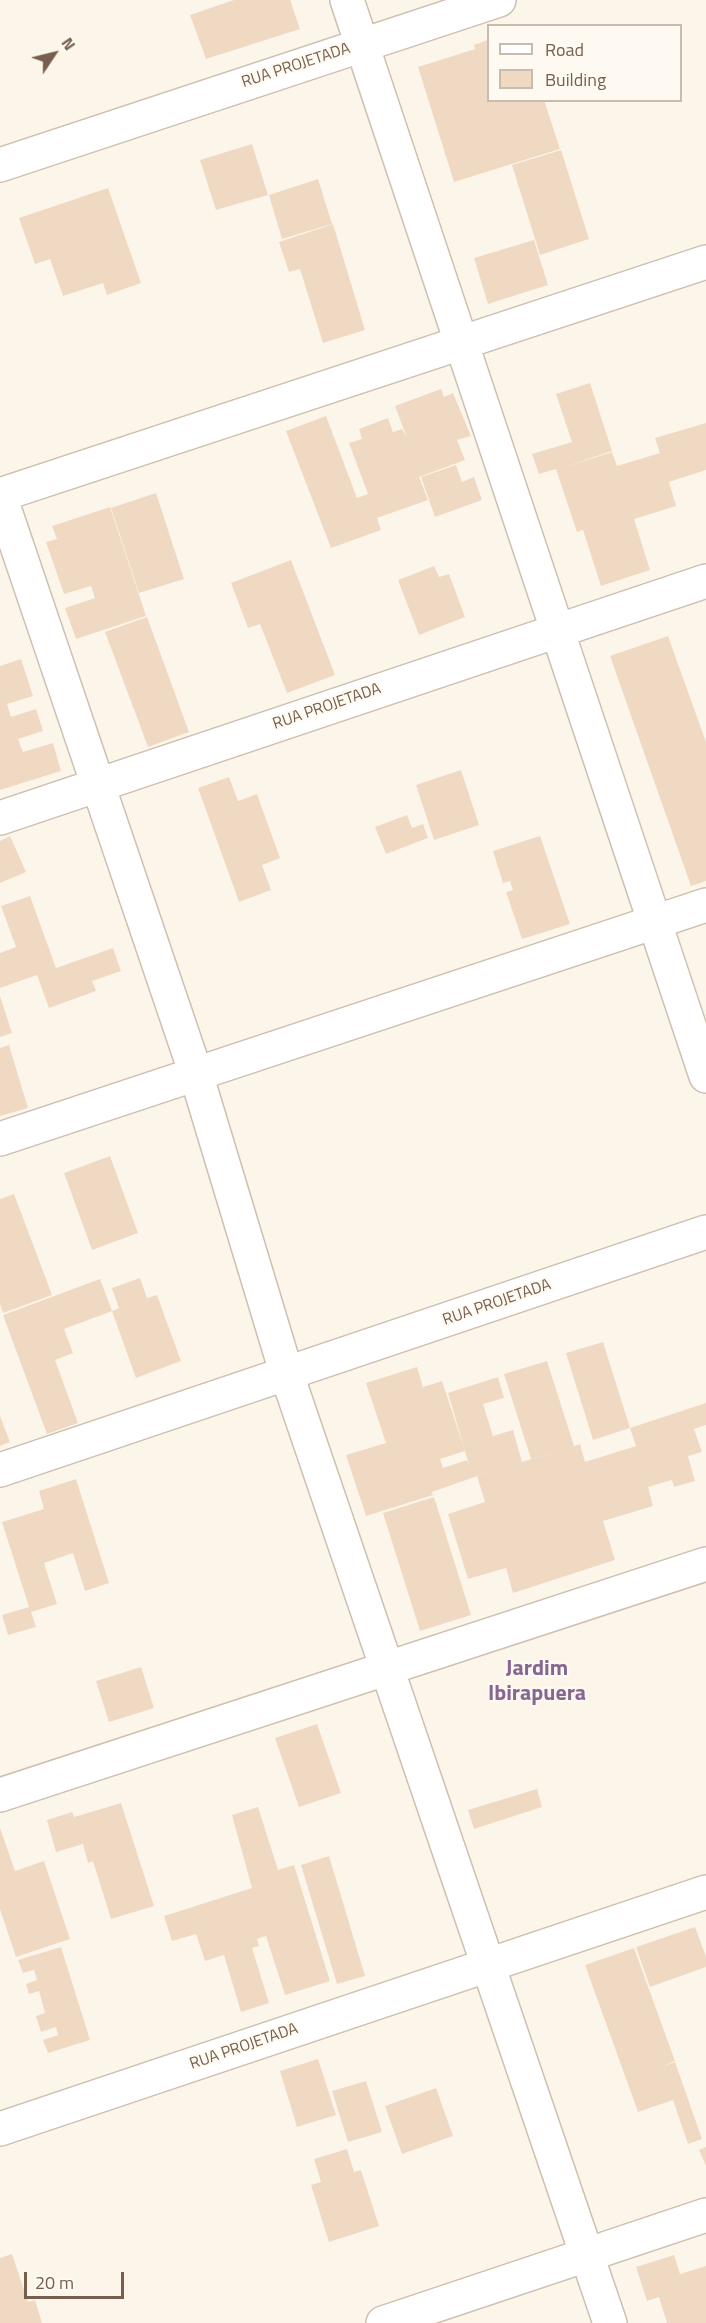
<!DOCTYPE html>
<style>
body{margin:0}
#map{position:relative;width:706px;height:2323px;overflow:hidden;background:#fcf6ea;font-family:"Titillium Web",sans-serif}
canvas{display:block}
.legend{position:absolute;left:487px;top:24px;width:195px;height:78px;box-sizing:border-box;background:#fefaf1;border:2px solid #c8bcb0;margin:0;padding:8px 10px;list-style:none;font-size:18px;color:#765f4e}
.legend li{display:flex;align-items:center;gap:12px;height:30px}
.legend b{width:30px;border:2px solid #c8bcb0}
.north{position:absolute;left:24px;top:24px;width:60px;height:60px;-webkit-text-stroke:4px #fefaf1;paint-order:stroke;rotate:55deg;font-size:16px;font-weight:700;line-height:24px;text-align:center;color:#765f4e}
.north::after{content:'';display:block;margin:auto;width:21px;height:27px;background:#765f4e;clip-path:polygon(50% 0,100% 100%,50% 72%,0 100%)}
.scale{position:absolute;left:24px;top:2272px;width:100px;height:27px;box-sizing:border-box;border:3px solid #765f4e;border-top:0;padding-left:8px;font-size:18px;line-height:21px;white-space:nowrap;color:#765f4e;-webkit-text-stroke:4px #fefaf1;paint-order:stroke}
</style>
<div id="map">
<canvas width="706" height="2323"></canvas>
<ul class="legend">
<li><b style="height:8px;background:#fff"></b>Road</li>
<li><b style="height:16px;background:#f0d9c3"></b>Building</li>
</ul>
<div class="north">N</div>
<div class="scale">20 m</div>
</div>
<script>
const c = document.querySelector('canvas').getContext('2d');
c.lineJoin = 'round';
function paint(path, color) {
  c.fillStyle = color;
  c.fill(path, 'evenodd');
}
function shape(rows) {
  const path = new Path2D();
  for (const r of rows) {
    path.moveTo(r[0], r[1]);
    for (let i = 2; i < r.length; i += 2) path.lineTo(r[i], r[i + 1]);
  }
  return path;
}
function strokePath(path, color, width, dash) {
  c.strokeStyle = color;
  c.lineWidth = width;
  c.lineCap = dash ? 'butt' : 'round';
  c.setLineDash(dash || []);
  c.stroke(path);
}
function write(font, color, halo, rows, align = 'center') {
  c.font = font + ' "Titillium Web",sans-serif';
  c.lineWidth = 4.5;
  c.setLineDash([]);
  c.textBaseline = 'middle';
  c.strokeStyle = halo;
  c.fillStyle = color;
  for (const [text, x, y, turn = 0] of rows) {
    c.save();
    c.translate(x, y);
    c.rotate((+turn || 0) * Math.PI / 180);
    c.textAlign = isNaN(turn) ? turn : align;
    if (halo) c.strokeText(text, 0, 0);
    c.fillText(text, 0, 0);
    c.restore();
  }
}
paint(shape([
 [234,0,290,0,300,29,206,59,190,15],
 [488,40,488,100,544,100,560,149,454,182,418,67,475,49,474,45],
 [252,144,268,195,216,210,200,160],
 [561,150,589,239,540,255,512,165],
 [318,179,332,224,282,239,269,195],
 [108,188,141,283,107,295,103,283,63,296,50,259,35,264,19,218],
 [333,224,365,330,323,343,300,269,289,272,279,242],
 [534,240,548,285,488,304,474,258],
 [590,383,612,451,559,469,612,452,617,466,660,453,655,438,706,423,706,470,669,482,676,506,634,519,650,570,601,586,583,530,577,532,556,469,539,474,532,454,572,442,556,394],
 [441,389,444,397,453,393,471,436,457,440,465,460,419,477,428,500,377,518,381,530,331,548,286,431,326,416,357,498,368,494,349,443,362,439,359,429,388,418,393,432,402,429,407,438,395,406],
 [456,465,462,482,474,477,482,500,435,517,421,477],
 [156,493,184,579,139,593,111,508],
 [110,507,146,616,76,639,65,608,95,598,91,586,64,594,46,542,57,539,52,526],
 [291,560,335,675,287,693,260,624,248,628,231,583],
 [434,566,439,577,449,574,465,617,419,635,398,580],
 [147,617,189,732,148,747,105,632],
 [668,636,706,742,706,881,691,886,610,656],
 [21,659,33,696,7,704,11,717,36,709,43,731,18,739,23,752,53,743,61,771,0,790,0,666],
 [461,770,479,825,434,840,416,785],
 [229,777,238,801,257,794,280,858,262,865,271,890,239,902,198,788],
 [407,815,412,828,423,824,428,838,386,854,375,827],
 [10,836,26,872,0,883,0,841],
 [540,836,570,924,522,939,506,892,513,890,510,881,503,883,493,851],
 [30,896,56,968,113,948,121,971,92,981,96,991,49,1008,37,975,0,988,0,953,16,947,1,906],
 [0,996,12,1033,0,1037],
 [9,1045,28,1108,0,1116,0,1048],
 [110,1156,138,1233,92,1250,64,1173],
 [14,1194,52,1295,3,1313,0,1304,0,1199],
 [140,1278,147,1298,157,1295,181,1361,136,1378,112,1311,119,1308,112,1288],
 [100,1279,112,1311,64,1329,73,1353,55,1360,78,1423,47,1434,3,1315],
 [603,1342,630,1428,593,1440,566,1353],
 [547,1361,574,1446,580,1444,585,1462,636,1446,630,1428,706,1403,706,1425,694,1429,702,1452,688,1456,695,1481,674,1487,672,1480,648,1487,653,1506,603,1521,615,1560,513,1593,506,1568,468,1579,448,1514,485,1502,477,1476,503,1467,432,1492,433,1495,366,1516,346,1455,386,1443,366,1383,417,1367,423,1387,442,1381,465,1451,440,1459,443,1468,467,1460,470,1468,448,1393,498,1377,504,1398,483,1404,493,1436,513,1430,522,1462,568,1448,531,1459,504,1374],
 [0,1416,10,1442,0,1446],
 [76,1479,109,1583,85,1591,73,1553,44,1563,57,1604,31,1612,36,1627,8,1635,2,1615,29,1607,2,1522,44,1509,39,1491],
 [434,1497,471,1615,420,1631,383,1513],
 [141,1667,154,1708,109,1722,96,1681],
 [317,1724,341,1793,299,1807,275,1738],
 [537,1789,542,1807,474,1829,468,1810],
 [121,1803,154,1906,111,1919,93,1861,88,1863,83,1844,56,1852,47,1820,72,1812,74,1817],
 [258,1807,278,1870,294,1865,330,1981,285,1995,266,1936,257,1939,259,1946,252,1948,269,2003,241,2012,224,1955,205,1961,196,1934,172,1941,164,1916,252,1888,232,1815],
 [0,1828,15,1871,44,1861,70,1939,16,1957,0,1909],
 [329,1856,365,1976,337,1984,301,1865],
 [695,1927,706,1957,706,1967,650,1987,636,1947],
 [61,1947,90,2040,48,2053,43,2040,58,2035,56,2027,41,2032,36,2016,45,2013,39,1991,29,1994,26,1984,37,1980,34,1970,23,1973,18,1960],
 [634,1948,675,2061,661,2067,675,2062,702,2139,688,2144,673,2100,638,2112,585,1965],
 [318,2059,336,2115,297,2127,280,2071],
 [366,2081,382,2132,348,2142,332,2091],
 [436,2088,453,2136,402,2154,385,2106],
 [706,2147,706,2166,699,2150],
 [347,2149,354,2172,361,2170,379,2226,329,2242,311,2185,321,2182,314,2159],
 [12,2254,28,2302,35,2300,42,2323,0,2323,0,2258],
 [674,2255,680,2274,706,2266,706,2323,667,2323,659,2297,647,2301,636,2267]
]), '#f0d9c3');
const minor = shape([
 [347,0,706,1076],
 [0,165,499,0],
 [0,495,706,262],
 [0,496,196,1074,287,1375,610,2323],
 [0,818,706,581],
 [0,1139,706,905],
 [0,1470,706,1232],
 [0,1795,706,1564],
 [0,2129,706,1892],
 [383,2323,706,2215]
]);
strokePath(minor, '#cebfb0', 36);
strokePath(minor, '#fff', 33);
write('16px', '#765f4e', '#fefaf1', [
 ["RUA PROJETADA",296,66,-18],
 ["RUA PROJETADA",327,707,-19],
 ["RUA PROJETADA",497,1303,-19],
 ["RUA PROJETADA",244,2047,-19]
]);
write('bold 22px', '#876691', '#fefaf1', [
 ["Jardim",537,1670],
 ["Ibirapuera",537,1695]
]);
</script>
